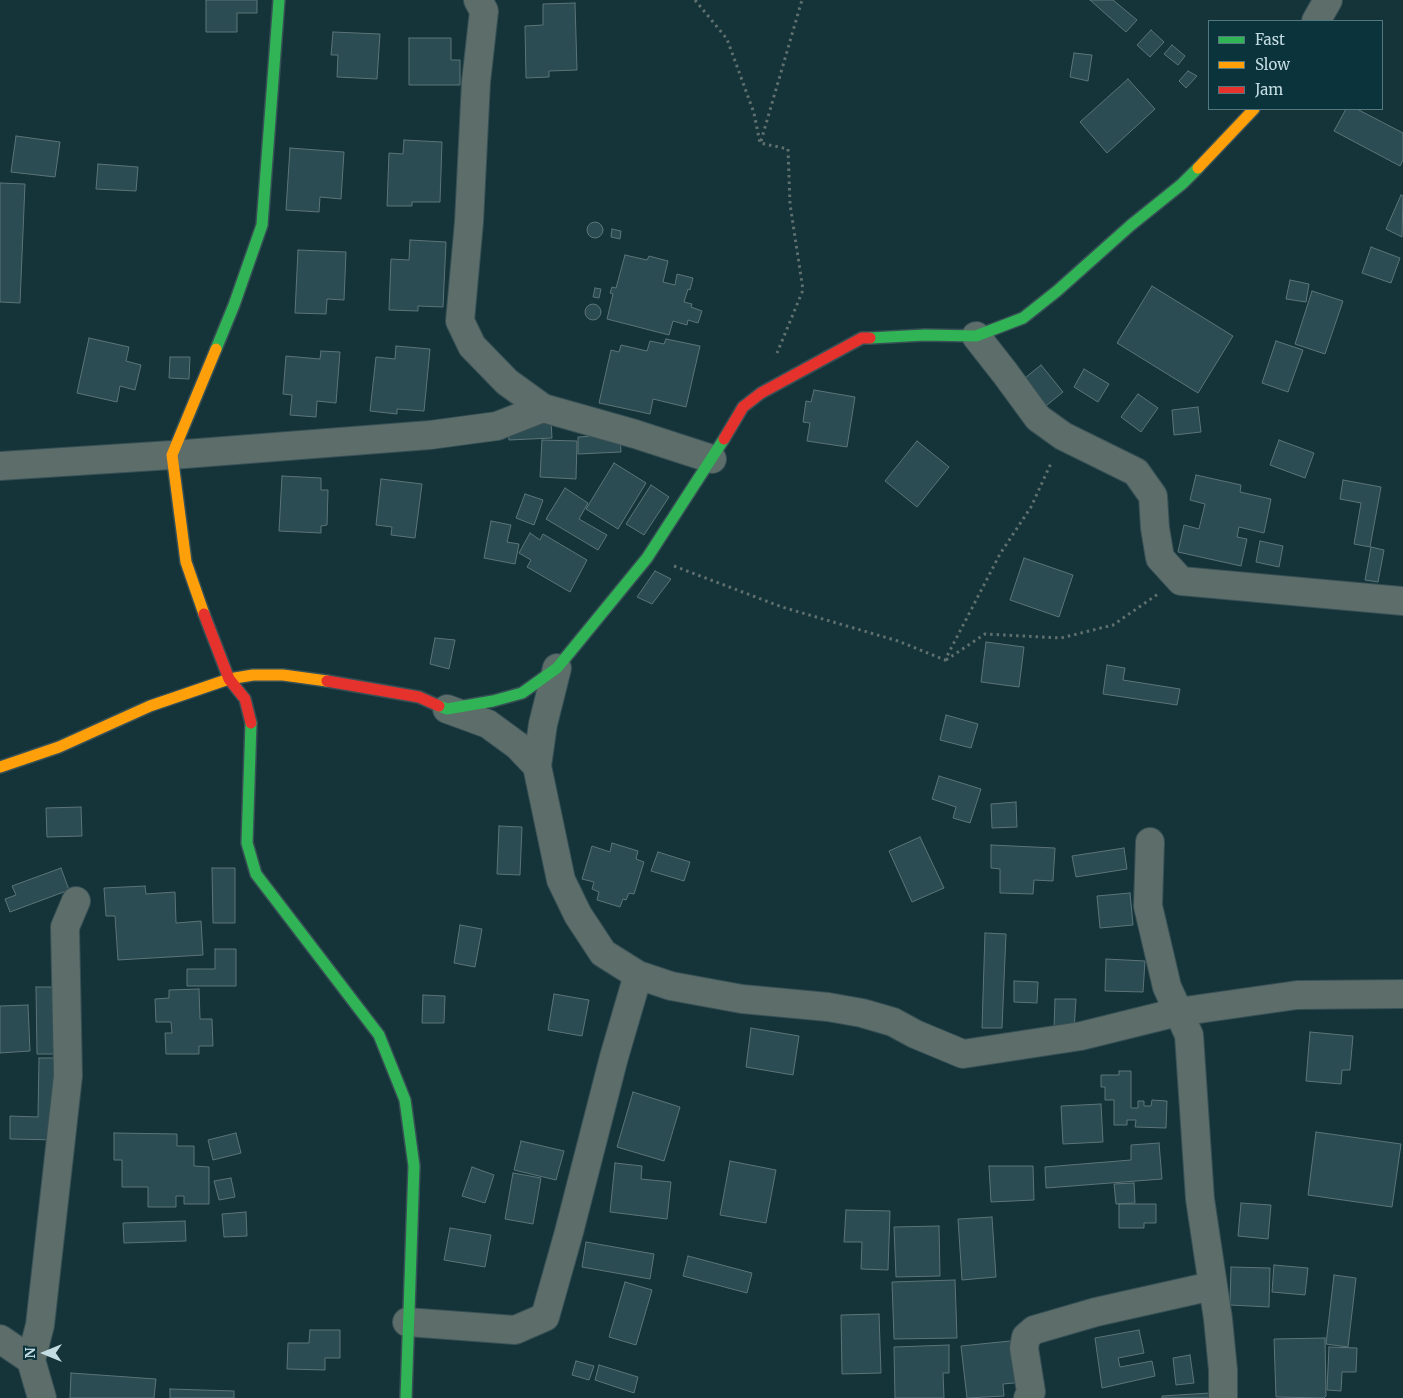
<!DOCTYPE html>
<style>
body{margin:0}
#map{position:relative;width:1403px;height:1398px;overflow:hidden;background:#14343a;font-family:Merriweather,serif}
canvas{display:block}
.legend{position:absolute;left:1208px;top:20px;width:175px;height:90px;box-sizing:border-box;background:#0b333b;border:1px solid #55777e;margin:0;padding:6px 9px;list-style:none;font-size:15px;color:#c3dce2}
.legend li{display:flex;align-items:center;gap:10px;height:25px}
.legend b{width:25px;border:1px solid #55777e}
.north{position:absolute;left:20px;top:1328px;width:50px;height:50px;-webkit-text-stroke:4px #0b333b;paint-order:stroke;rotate:270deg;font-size:14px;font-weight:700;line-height:20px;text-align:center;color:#c3dce2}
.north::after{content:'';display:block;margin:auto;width:18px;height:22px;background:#c3dce2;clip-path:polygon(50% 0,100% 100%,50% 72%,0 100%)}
</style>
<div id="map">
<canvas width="1403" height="1398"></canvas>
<ul class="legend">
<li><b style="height:6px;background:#30b455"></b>Fast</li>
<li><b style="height:6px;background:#ff9f0a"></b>Slow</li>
<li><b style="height:6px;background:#e5322d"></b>Jam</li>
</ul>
<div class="north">N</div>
</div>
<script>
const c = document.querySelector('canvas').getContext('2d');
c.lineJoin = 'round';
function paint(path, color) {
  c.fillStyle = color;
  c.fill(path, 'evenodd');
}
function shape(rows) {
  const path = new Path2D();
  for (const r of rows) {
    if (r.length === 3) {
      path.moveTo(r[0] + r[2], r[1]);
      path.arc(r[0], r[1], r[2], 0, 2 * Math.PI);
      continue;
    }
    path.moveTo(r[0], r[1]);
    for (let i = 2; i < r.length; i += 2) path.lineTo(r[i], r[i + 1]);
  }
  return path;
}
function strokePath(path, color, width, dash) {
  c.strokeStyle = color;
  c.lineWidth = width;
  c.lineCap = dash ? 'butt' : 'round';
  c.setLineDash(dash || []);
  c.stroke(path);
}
const building = shape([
 [206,0,257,0,257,13,237,13,237,32,206,32,206,0],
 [1090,0,1113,0,1137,20,1126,32,1090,0],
 [575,3,577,70,549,71,549,77,526,78,525,26,543,25,543,4,575,3],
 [1151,30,1164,42,1150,57,1137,45,1151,30],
 [333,32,380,34,377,79,337,77,338,55,331,55,333,32],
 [409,38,451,38,451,60,460,60,460,85,409,85,409,38],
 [1172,45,1185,56,1178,65,1164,54,1172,45],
 [1074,53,1092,55,1088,81,1070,77,1074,53],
 [1188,71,1197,76,1186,88,1179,81,1188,71],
 [1128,79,1155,109,1107,153,1080,122,1128,79],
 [1346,109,1357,109,1403,133,1403,160,1400,166,1334,131,1346,109],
 [16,136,60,142,55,177,11,172,16,136],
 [404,140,442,142,440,202,412,202,412,206,387,206,389,153,403,154,404,140],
 [290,148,344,152,341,199,320,197,319,212,286,210,290,148],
 [98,164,138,167,136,191,96,189,98,164],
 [0,183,25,184,20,303,0,302,0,183],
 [1401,195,1403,196,1402,237,1386,229,1401,195],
 [595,230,8],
 [612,229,621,231,620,239,611,237,612,229],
 [410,240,446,242,443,307,418,306,418,311,389,310,391,259,409,260,410,240],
 [1371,247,1400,258,1391,283,1362,273,1371,247],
 [298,250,346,252,344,300,327,299,326,314,295,313,298,250],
 [625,255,647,260,649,256,668,261,663,282,675,285,677,274,693,278,690,290,688,289,684,302,692,304,691,307,702,311,698,323,688,320,687,325,673,321,669,335,607,319,613,294,610,293,612,287,616,288,625,255],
 [1290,280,1309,284,1306,302,1286,299,1290,280],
 [1152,286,1233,336,1198,393,1117,343,1152,286],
 [595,288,601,289,599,298,593,297,595,288],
 [1312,291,1343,301,1325,354,1295,344,1312,291],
 [593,312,8],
 [89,338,129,347,126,361,141,365,135,390,120,386,117,402,77,393,89,338],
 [666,339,700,346,686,407,653,399,650,414,599,403,611,350,619,352,621,345,647,351,650,341,664,344,666,339],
 [1276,341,1303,350,1288,392,1262,383,1276,341],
 [396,346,430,349,424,411,397,409,397,414,370,411,376,357,395,359,396,346],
 [321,351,340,352,336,403,317,401,316,417,290,415,292,395,283,394,286,356,320,359,321,351],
 [170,357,190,357,189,379,169,378,170,357],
 [1041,365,1063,392,1042,409,1020,382,1041,365],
 [1084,369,1109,384,1098,402,1074,387,1084,369],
 [814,390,855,397,847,447,807,441,810,423,803,422,806,401,811,402,814,390],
 [1138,394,1158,408,1141,432,1121,417,1138,394],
 [1198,407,1201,432,1174,435,1172,410,1198,407],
 [551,421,552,438,509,440,508,424,551,421],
 [620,435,621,452,578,454,578,437,620,435],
 [542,440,577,441,576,479,540,477,542,440],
 [1279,440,1314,453,1305,478,1270,465,1279,440],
 [917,441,949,467,917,507,885,481,917,441],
 [614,463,646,483,618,529,586,509,614,463],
 [1196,475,1241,485,1240,492,1271,499,1264,533,1239,527,1237,537,1247,539,1241,566,1178,552,1184,525,1199,529,1205,504,1190,500,1196,475],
 [282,476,321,478,321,490,328,490,327,525,321,526,321,533,279,531,282,476],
 [381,479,422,484,415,538,391,535,392,527,376,525,381,479],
 [1343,480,1381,487,1370,547,1354,544,1361,503,1340,499,1343,480],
 [651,485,669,497,644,535,626,524,651,485],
 [565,488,588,503,579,519,607,535,598,550,546,519,565,488],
 [525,494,543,500,534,525,516,518,525,494],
 [491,521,511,525,507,542,519,544,515,564,484,558,491,521],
 [530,533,540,540,543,534,587,560,570,592,527,567,531,560,519,553,530,533],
 [1260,541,1283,546,1279,567,1256,562,1260,541],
 [1371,547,1384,550,1378,582,1365,580,1371,547],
 [1024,558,1073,575,1059,617,1010,600,1024,558],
 [655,571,671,579,652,604,637,597,655,571],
 [435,638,455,640,449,669,430,664,435,638],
 [986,642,1024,647,1019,687,981,682,986,642],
 [1107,665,1125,668,1123,680,1180,689,1177,705,1103,694,1107,665],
 [946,715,978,724,971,748,940,740,946,715],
 [939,776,981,789,970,823,953,818,956,807,932,799,939,776],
 [1016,802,1017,827,992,828,991,804,1016,802],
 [81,807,82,836,47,837,46,808,81,807],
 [499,826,522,827,520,875,497,874,499,826],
 [920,837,944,888,912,902,889,851,920,837],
 [612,843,638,851,636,859,644,862,634,894,629,893,626,900,623,899,620,907,597,900,599,892,592,889,594,882,582,879,592,846,610,852,612,843],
 [991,845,1055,848,1053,881,1034,880,1033,894,1000,893,1000,869,991,868,991,845],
 [1124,848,1127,869,1076,877,1072,856,1124,848],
 [658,852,690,862,684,881,651,871,658,852],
 [61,868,69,890,10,912,5,899,16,895,12,886,61,868],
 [212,868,235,868,235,923,213,923,212,868],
 [145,886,146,894,175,892,176,923,201,921,203,955,118,960,115,916,106,916,104,888,145,886],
 [1130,893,1133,925,1100,928,1097,896,1130,893],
 [460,925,482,929,475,967,454,963,460,925],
 [985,933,1006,934,1002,1028,982,1028,985,933],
 [215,949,236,949,236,986,187,986,187,969,215,969,215,949],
 [1106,959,1145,961,1143,992,1105,991,1106,959],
 [1014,981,1038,982,1037,1003,1014,1002,1014,981],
 [36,987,59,987,60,1054,37,1054,36,987],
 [199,989,200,1019,212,1019,213,1046,199,1046,199,1054,166,1054,165,1033,172,1033,171,1022,156,1022,155,999,169,998,169,990,199,989],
 [554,994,589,1000,582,1036,548,1030,554,994],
 [423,995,445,996,444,1023,422,1023,423,995],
 [1055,999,1076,999,1074,1030,1054,1029,1055,999],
 [28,1005,30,1051,0,1053,0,1006,28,1005],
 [751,1028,799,1036,793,1075,746,1067,751,1028],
 [1310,1032,1353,1036,1350,1070,1342,1070,1341,1084,1306,1081,1310,1032],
 [39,1058,60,1058,59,1140,10,1139,10,1116,38,1117,39,1058],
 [1119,1071,1131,1071,1131,1108,1138,1108,1138,1101,1144,1101,1144,1106,1151,1106,1152,1100,1167,1101,1166,1128,1135,1127,1136,1120,1127,1120,1127,1125,1114,1125,1114,1100,1105,1100,1105,1087,1101,1087,1101,1075,1119,1075,1119,1071],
 [633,1092,680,1107,664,1161,617,1147,633,1092],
 [1101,1104,1103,1142,1063,1144,1061,1106,1101,1104],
 [1316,1132,1401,1144,1392,1207,1308,1195,1316,1132],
 [114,1133,177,1134,177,1146,194,1146,194,1166,209,1167,209,1204,184,1204,184,1196,176,1196,176,1207,148,1207,148,1187,122,1187,122,1160,114,1160,114,1133],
 [236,1133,241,1153,213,1160,208,1140,236,1133],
 [521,1141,564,1151,556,1180,514,1170,521,1141],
 [1159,1143,1162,1179,1046,1188,1045,1167,1131,1160,1131,1145,1159,1143],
 [730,1161,776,1170,766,1223,720,1215,730,1161],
 [615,1163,642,1166,641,1179,671,1182,667,1219,610,1212,615,1163],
 [989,1166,1033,1166,1034,1200,991,1202,989,1166],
 [472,1167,494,1175,485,1203,462,1196,472,1167],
 [513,1173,541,1178,533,1224,505,1219,513,1173],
 [231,1178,235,1197,219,1200,214,1181,231,1178],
 [1134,1183,1135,1203,1116,1204,1114,1184,1134,1183],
 [1241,1203,1271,1205,1268,1239,1238,1236,1241,1203],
 [1119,1204,1156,1204,1156,1223,1144,1223,1144,1228,1119,1228,1119,1204],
 [846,1210,890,1211,888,1270,861,1269,862,1242,844,1242,846,1210],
 [246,1212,247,1236,224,1237,222,1214,246,1212],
 [992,1217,996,1277,962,1280,958,1219,992,1217],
 [185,1221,186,1241,124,1243,123,1223,185,1221],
 [939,1226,940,1276,896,1277,894,1227,939,1226],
 [450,1228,491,1235,485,1267,444,1260,450,1228],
 [586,1242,654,1254,650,1279,582,1267,586,1242],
 [688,1256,752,1273,747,1293,683,1276,688,1256],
 [1274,1265,1308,1268,1305,1295,1272,1292,1274,1265],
 [1231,1267,1270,1268,1269,1307,1230,1305,1231,1267],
 [1334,1275,1356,1278,1348,1347,1326,1344,1334,1275],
 [955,1280,957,1338,894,1339,892,1282,955,1280],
 [625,1282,652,1290,636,1345,609,1337,625,1282],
 [879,1314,881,1373,842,1374,841,1315,879,1314],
 [310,1330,340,1330,340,1358,325,1358,325,1370,287,1369,288,1343,309,1343,310,1330],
 [1139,1330,1144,1353,1118,1358,1120,1367,1152,1361,1155,1376,1102,1388,1095,1338,1139,1330],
 [1325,1338,1326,1396,1324,1398,1276,1397,1274,1339,1325,1338],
 [1020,1340,1024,1382,1003,1384,1004,1396,967,1398,961,1346,1020,1340],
 [949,1345,949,1373,943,1373,944,1398,895,1398,894,1347,949,1345],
 [1329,1347,1357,1348,1356,1372,1342,1372,1341,1391,1327,1390,1329,1347],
 [1190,1355,1194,1383,1176,1385,1173,1358,1190,1355],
 [576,1361,594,1366,589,1380,572,1375,576,1361],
 [599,1365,638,1377,634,1393,595,1380,599,1365],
 [71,1373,156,1379,154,1398,70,1398,71,1373],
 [170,1389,234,1391,234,1398,170,1398,170,1389],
 [1210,1393,1210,1398,1162,1398,1162,1396,1210,1393]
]);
paint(building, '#2b4c52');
strokePath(building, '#5c7479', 1);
const street = shape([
 [478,0,484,11,476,82,469,222,460,321,472,346,507,382,543,408,635,434,712,459],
 [1316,21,1328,0],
 [976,336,1005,373,1038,418,1063,436,1136,472,1153,496,1155,528,1160,558,1181,581,1403,601],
 [0,466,172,455,430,435,497,426,543,408],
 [447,709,488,724,518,746,537,766,561,880,578,915,603,953,638,975,671,986,742,999,828,1007,862,1013,893,1022,915,1034,963,1054,1081,1036,1178,1012,1297,995,1403,994],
 [537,766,543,724,557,668],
 [1150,842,1148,906,1167,987,1189,1035,1200,1199,1218,1319,1223,1370,1223,1398],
 [407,1322,515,1330,545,1317,569,1232,614,1057,638,975],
 [0,1339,31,1360,42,1398],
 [31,1360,40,1325,68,1076,65,927,76,901],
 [1028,1398,1031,1392,1024,1348,1026,1337,1034,1330,1096,1312,1212,1286]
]);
const fast = shape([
 [870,338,925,335,976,336,1023,318,1057,291,1131,225,1182,184,1198,168],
 [216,349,234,305,262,225,279,0],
 [439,706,447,709,493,701,522,693,557,668,647,558,724,439],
 [251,723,247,843,256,874,379,1035,405,1100,414,1166,406,1398]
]);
const slow = shape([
 [1198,168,1254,109],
 [204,614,186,562,172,455,216,349],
 [0,767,59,747,150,706,229,679,253,675,283,675,327,681]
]);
const jam = shape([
 [724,439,743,407,761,393,862,338,870,338],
 [204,614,229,679,245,699,251,723],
 [327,681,419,697,439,706]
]);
strokePath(street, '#375055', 30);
strokePath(fast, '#375055', 14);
strokePath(slow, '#375055', 14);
strokePath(jam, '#375055', 14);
strokePath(shape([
 [695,0,727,39,754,113,760,143,788,149,790,204,803,290,777,353],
 [761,141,802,0],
 [674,566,782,607,898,641,945,660,1000,554,1031,507,1052,461],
 [946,660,985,634,1061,638,1113,625,1158,594]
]), '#60706e', 3, [2.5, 4]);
strokePath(street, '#5c6d6a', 28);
strokePath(fast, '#30b455', 11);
strokePath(slow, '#ff9f0a', 11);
strokePath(jam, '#e5322d', 11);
</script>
